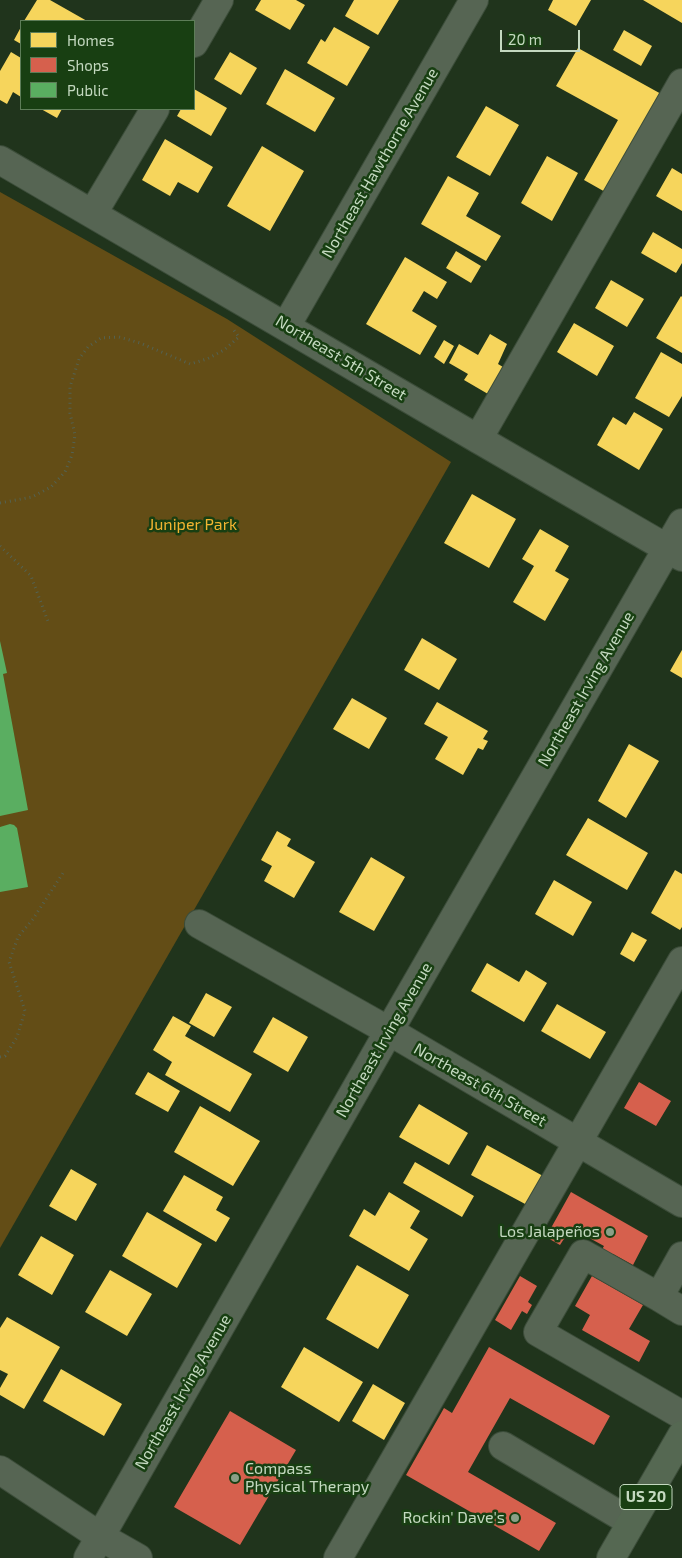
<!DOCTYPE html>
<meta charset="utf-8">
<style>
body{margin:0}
#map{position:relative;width:682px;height:1558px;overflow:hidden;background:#20341c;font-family:"Exo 2",sans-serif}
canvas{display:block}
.legend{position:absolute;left:20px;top:20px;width:175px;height:90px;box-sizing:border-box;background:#183f12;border:1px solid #5d7d58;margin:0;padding:6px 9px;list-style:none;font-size:15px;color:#c4d9c0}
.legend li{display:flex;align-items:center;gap:10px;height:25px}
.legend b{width:25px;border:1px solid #5d7d58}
.scale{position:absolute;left:500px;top:30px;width:80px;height:22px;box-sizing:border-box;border:2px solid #c4d9c0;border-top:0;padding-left:6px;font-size:15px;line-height:18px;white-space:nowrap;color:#c4d9c0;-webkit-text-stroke:4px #183f12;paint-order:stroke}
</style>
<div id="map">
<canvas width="682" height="1558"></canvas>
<ul class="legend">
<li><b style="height:14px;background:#f6d55c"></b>Homes</li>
<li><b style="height:14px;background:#d6604d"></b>Shops</li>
<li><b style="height:14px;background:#5aae61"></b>Public</li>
</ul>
<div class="scale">20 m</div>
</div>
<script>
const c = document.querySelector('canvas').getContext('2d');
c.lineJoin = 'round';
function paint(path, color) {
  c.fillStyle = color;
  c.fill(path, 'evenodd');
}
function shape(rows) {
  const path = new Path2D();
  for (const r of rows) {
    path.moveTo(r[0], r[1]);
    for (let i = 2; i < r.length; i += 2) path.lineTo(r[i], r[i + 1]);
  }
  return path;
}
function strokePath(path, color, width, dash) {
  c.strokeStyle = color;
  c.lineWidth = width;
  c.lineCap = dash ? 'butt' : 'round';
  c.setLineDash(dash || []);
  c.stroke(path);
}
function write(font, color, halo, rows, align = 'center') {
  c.font = font + ' "Exo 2",sans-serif';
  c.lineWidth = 5;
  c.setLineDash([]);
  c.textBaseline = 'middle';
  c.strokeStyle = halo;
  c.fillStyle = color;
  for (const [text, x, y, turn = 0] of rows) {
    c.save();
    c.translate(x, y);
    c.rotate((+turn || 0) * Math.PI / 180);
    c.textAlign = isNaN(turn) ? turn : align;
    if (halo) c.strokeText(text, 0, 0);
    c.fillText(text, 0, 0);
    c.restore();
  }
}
paint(shape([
 [0,192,227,319,451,462,0,1248]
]), '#634d16');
paint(shape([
 [37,0,50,0,87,21,24,21],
 [261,0,296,0,305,5,290,30,255,10],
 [354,0,399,0,378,35,345,16],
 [553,0,591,0,576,26,548,10],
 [643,0,682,0,682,23],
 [21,27,21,44,14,40],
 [334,27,370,47,347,86,307,63,321,39,325,42],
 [624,30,652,46,641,66,613,50],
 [578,48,663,95,607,193,584,180,618,120,556,86],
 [11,52,21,58,21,97,13,92,7,104,0,100,0,71],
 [230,52,257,68,241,95,214,79],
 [285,69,335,98,315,132,266,104],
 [194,89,227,108,211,136,177,116,181,109,194,109],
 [486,106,519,125,490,176,456,157],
 [41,109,62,109,57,118],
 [165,139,213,167,198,193,178,182,170,196,142,180],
 [262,146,304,171,270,231,227,206],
 [547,156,578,173,552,221,521,203],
 [672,168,682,174,682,211,656,196],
 [448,176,479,193,466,216,501,236,486,261,421,224],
 [653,232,682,249,682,263,676,273,641,253],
 [456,251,481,266,471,283,446,268],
 [405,257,447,282,437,299,424,291,412,311,437,326,420,355,366,324],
 [611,280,644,299,627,327,595,308],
 [681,296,682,297,682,353,656,338],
 [574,323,614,346,597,376,557,352],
 [490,334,507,344,498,364,503,367,488,394,464,380,468,374,449,363,459,344,478,355],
 [444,340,454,346,444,364,434,357],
 [661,352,682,364,682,396,669,417,635,398],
 [634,412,663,429,639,470,597,445,613,417,626,425],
 [472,494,516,519,489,568,444,543],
 [540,529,569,546,555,571,569,579,545,621,513,602,534,566,522,559],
 [422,638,457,659,439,690,404,670],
 [682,650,682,678,670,671],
 [352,698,387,718,369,749,333,729],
 [437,702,488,731,483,739,488,741,483,750,478,748,463,775,435,759,448,737,424,724],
 [629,744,659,761,626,818,598,801],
 [588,818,648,853,627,890,566,855],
 [277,831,291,839,287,846,315,862,294,898,264,881,272,866,261,860],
 [371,857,405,877,374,931,339,912],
 [675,870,682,874,682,927,680,930,651,913],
 [554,880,592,902,573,936,535,914],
 [632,932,647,940,634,962,620,954],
 [487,963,519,982,526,970,547,983,524,1022,471,991],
 [206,993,232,1007,214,1037,189,1023],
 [557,1004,606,1032,590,1059,541,1031],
 [173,1016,191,1026,185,1036,252,1074,230,1112,165,1075,172,1062,153,1050],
 [273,1017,308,1037,288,1072,253,1052],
 [148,1072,180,1091,168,1112,135,1094],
 [419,1104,468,1133,449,1165,399,1137],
 [200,1106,260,1141,233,1186,174,1152],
 [487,1145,543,1176,527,1205,471,1175],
 [415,1162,474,1196,462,1217,403,1183],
 [71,1169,97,1184,76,1221,49,1206],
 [184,1175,223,1197,216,1210,230,1218,216,1242,163,1211],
 [389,1192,420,1211,410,1228,428,1239,409,1271,349,1236,364,1209,375,1216],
 [147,1212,202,1244,177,1288,122,1256],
 [41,1236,74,1255,52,1295,18,1275],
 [357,1265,409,1295,378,1349,326,1319],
 [110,1270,152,1294,127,1336,85,1312],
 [7,1317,60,1347,24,1409,0,1395,0,1388,8,1374,0,1370,0,1328],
 [304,1347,363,1382,339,1422,281,1387],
 [61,1369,122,1404,104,1436,43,1401],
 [373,1384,405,1403,384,1440,352,1421]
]), '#f6d55c');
paint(shape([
 [639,1082,671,1101,656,1126,624,1108],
 [571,1192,648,1236,633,1265,613,1254,610,1259,600,1253,604,1246,571,1228,560,1245,546,1237],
 [520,1276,537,1286,528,1302,532,1305,527,1314,522,1311,511,1330,495,1320],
 [592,1276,643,1305,629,1329,650,1341,639,1362,582,1330,590,1315,575,1306],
 [489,1347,610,1416,594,1445,510,1398,468,1472,556,1523,539,1551,406,1475,444,1408,452,1413],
 [230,1411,296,1450,240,1545,174,1507]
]), '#d6604d');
paint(shape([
 [0,641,7,673,3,674,28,810,0,816],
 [10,824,14,825,17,828,28,887,0,892,0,827]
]), '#5aae61');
const minor = shape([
 [194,43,219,0],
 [0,160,478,439,682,557],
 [93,213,155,109],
 [286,326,474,0],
 [478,439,682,83],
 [199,924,389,1031,682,1203],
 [682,1256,659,1297,682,1311],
 [659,1297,583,1254,538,1332,682,1415],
 [503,1446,631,1522],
 [0,1470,101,1537,138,1558],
 [88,1558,389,1031,682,523],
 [338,1558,682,961]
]);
const major = shape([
 [611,1558,682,1435]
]);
strokePath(minor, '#3c4d3a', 30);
strokePath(major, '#3c4d3a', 30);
strokePath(shape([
 [0,503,32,497,51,487,65,472,72,455,75,435,70,413,70,387,79,359,88,347,101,338,119,337,140,343,190,364,207,359,224,350,239,337,233,329],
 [0,546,31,576,49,624],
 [0,1057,5,1056,17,1037,25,1011,9,962,18,937,33,919,63,873]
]), '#546252', 3, [1, 4]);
strokePath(minor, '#566553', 28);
strokePath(major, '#556852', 28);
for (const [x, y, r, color] of [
 [610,1232,5,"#8b9f87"],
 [235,1478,5,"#8b9f87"],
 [515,1518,5,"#8b9f87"]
]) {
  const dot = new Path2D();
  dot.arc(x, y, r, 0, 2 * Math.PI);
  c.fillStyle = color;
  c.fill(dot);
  strokePath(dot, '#183f12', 2);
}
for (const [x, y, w] of [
 [646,1497,52]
]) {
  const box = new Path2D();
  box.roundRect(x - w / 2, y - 12.5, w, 25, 4);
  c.fillStyle = '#183f12';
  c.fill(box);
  strokePath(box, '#c4d9c0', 1);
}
write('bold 15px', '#c4d9c0', null, [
 ["US 20",646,1497]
]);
write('16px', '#c4d9c0', '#183f12', [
 ["Northeast Hawthorne Avenue",380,163,-60],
 ["Northeast 5th Street",341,358,31],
 ["Northeast Irving Avenue",586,689,-60],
 ["Northeast Irving Avenue",384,1040,-60],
 ["Northeast 6th Street",480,1085,30],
 ["Northeast Irving Avenue",183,1392,-60]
]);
write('16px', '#f2b431', '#183f12', [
 ["Juniper Park",193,525]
]);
write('16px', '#c4d9c0', '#183f12', [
 ["Los Jalapeños",600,1232],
 ["Compass",245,1469,"left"],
 ["Physical Therapy",245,1487,"left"],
 ["Rockin' Dave's",505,1518]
], 'right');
</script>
